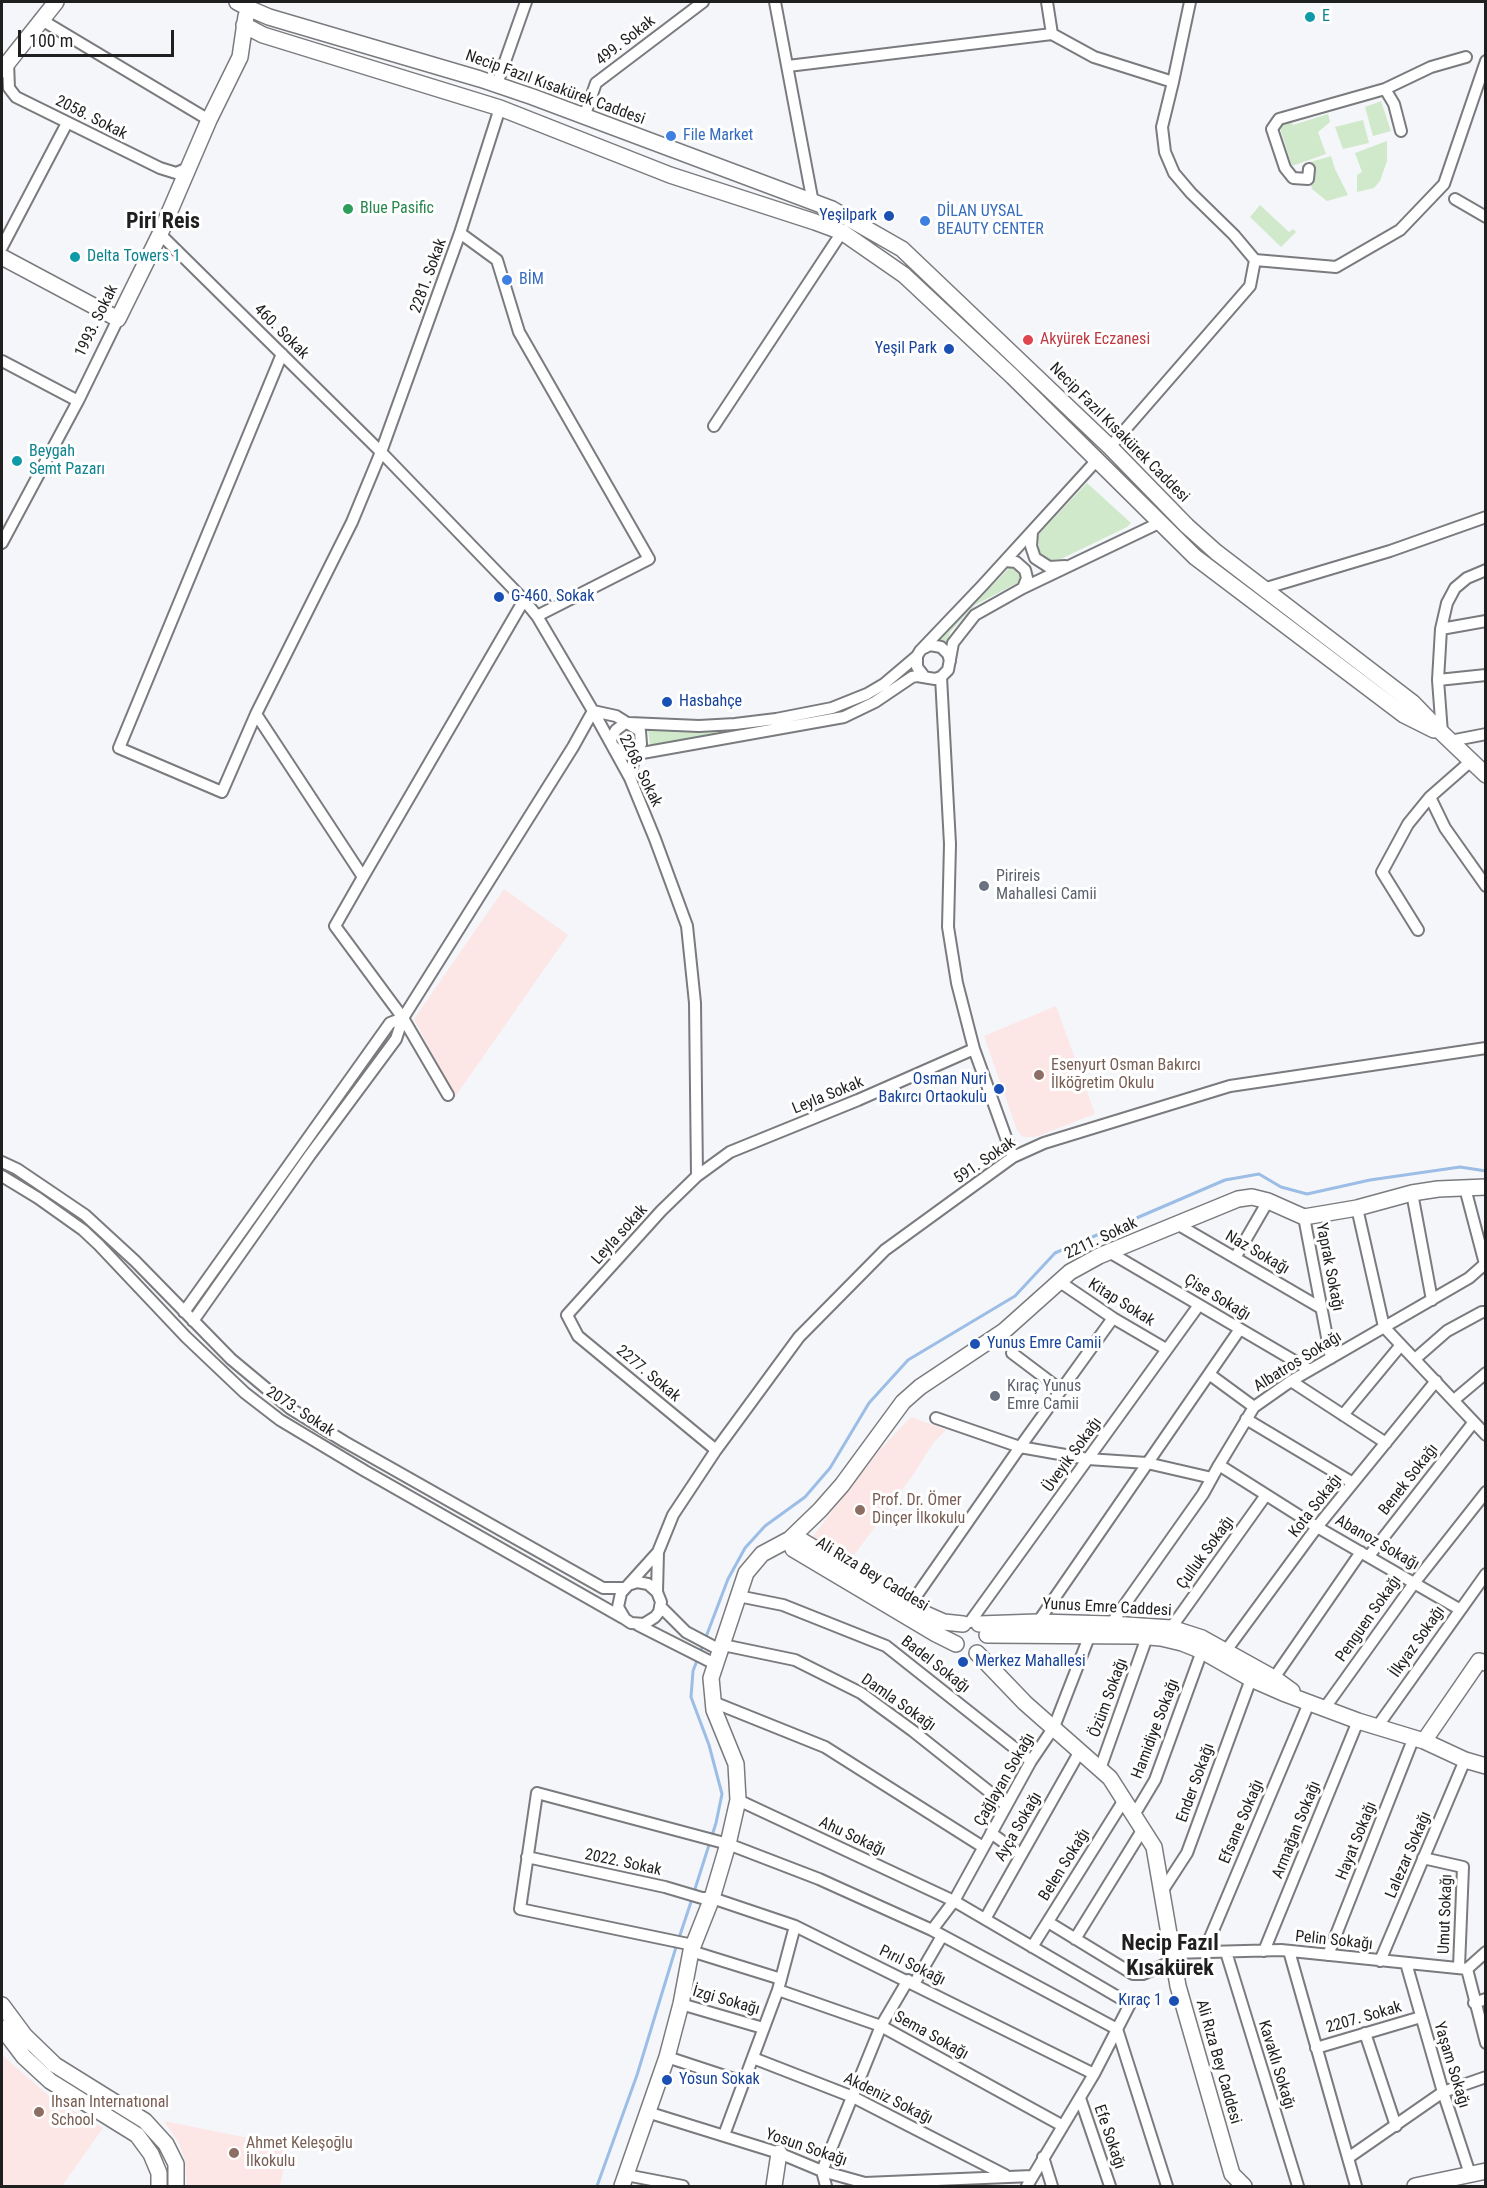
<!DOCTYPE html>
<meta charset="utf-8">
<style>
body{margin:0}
#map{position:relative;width:1487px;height:2188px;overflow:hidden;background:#f5f6f9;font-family:"Roboto Condensed",sans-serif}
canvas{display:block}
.frame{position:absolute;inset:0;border:3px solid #1f1f20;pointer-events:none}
.scale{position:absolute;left:18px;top:30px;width:156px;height:27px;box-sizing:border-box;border:3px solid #1f1f20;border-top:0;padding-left:8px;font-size:18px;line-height:21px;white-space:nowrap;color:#1f1f20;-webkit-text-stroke:4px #fff;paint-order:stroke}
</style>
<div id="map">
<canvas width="1487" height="2188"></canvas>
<div class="frame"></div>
<div class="scale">100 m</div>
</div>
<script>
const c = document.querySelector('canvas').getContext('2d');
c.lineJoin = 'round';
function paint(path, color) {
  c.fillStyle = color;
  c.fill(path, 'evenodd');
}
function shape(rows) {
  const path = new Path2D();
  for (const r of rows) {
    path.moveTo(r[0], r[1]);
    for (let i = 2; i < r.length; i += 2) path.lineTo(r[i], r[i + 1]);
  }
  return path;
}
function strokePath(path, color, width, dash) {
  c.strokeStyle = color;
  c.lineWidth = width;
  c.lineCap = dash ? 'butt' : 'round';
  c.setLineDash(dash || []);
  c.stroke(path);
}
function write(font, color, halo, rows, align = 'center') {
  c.font = font + ' "Roboto Condensed",sans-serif';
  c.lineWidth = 6;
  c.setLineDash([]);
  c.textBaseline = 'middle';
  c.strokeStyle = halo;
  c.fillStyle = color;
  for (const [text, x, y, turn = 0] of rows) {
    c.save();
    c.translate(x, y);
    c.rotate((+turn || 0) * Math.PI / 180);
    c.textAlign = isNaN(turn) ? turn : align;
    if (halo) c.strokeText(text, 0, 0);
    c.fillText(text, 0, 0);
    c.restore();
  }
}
paint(shape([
 [504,889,568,935,455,1097,414,1019],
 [1056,1006,1095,1114,1035,1137,1023,1137,1017,1130,984,1036],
 [911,1417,946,1430,934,1442,913,1475,846,1566,807,1544,876,1454],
 [2,2055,49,2096,103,2128,62,2186,2,2186],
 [164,2121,288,2146,280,2186,187,2186,185,2160,179,2143]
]), '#fce6e6');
paint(shape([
 [1381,101,1391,131,1373,136,1365,107],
 [1328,114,1330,122,1318,132,1326,154,1292,166,1279,125,1291,121,1293,125],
 [1363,120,1369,143,1343,149,1335,127],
 [1387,141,1387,161,1380,181,1374,188,1357,192,1357,175,1362,172,1355,153],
 [1331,156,1335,169,1348,195,1327,201,1312,189,1310,182,1315,178,1311,176,1307,163],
 [1260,205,1289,232,1293,229,1296,232,1281,247,1250,217],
 [1087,483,1131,523,1127,527,1061,559,1052,560,1045,558,1039,551,1038,535],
 [1009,568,1014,568,1021,575,1019,582,975,605,950,632,946,645,939,641],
 [648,729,719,729,719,733,650,745]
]), '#cfe9ca');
strokePath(shape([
 [694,1892,716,1823,722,1794,709,1745,691,1697,693,1671,728,1579,745,1548,765,1526,805,1497,830,1468,869,1403,908,1360,1015,1296,1055,1253,1225,1180,1259,1174,1281,1187,1307,1194,1370,1180,1460,1167,1486,1171],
 [679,1938,692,1899],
 [597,2186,637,2075,677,1944]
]), '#9bbde6', 3);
const street = shape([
 [775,2,813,203],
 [1047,2,1052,34,1094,57,1173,82,1162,127,1165,152,1174,173,1191,193,1234,235,1255,260,1250,286,1110,447],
 [40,19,209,120],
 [8,62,9,88,16,97,160,168,176,173,188,168],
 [788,66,1052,34],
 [1173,82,1190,2],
 [497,84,526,2],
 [500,108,460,233,381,452,352,522,256,714,363,877,524,600],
 [584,117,596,83,703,2],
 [1401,131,1394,104,1385,89,1431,67,1466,57],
 [1309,169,1308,179,1293,178,1285,168,1272,129,1279,119,1385,89],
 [1455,199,1486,217],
 [460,233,497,260,519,332,649,559,537,616],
 [160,234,381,452,524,600,537,616,593,711,630,778,655,839,687,926,695,1003,697,1176],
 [2,247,67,123],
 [1255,260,1336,267,1400,230,1444,184,1486,61],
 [2,361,78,401],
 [714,426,842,232],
 [1032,532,1031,546,1035,558,1049,567,1065,566],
 [2,543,78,401,118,319],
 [1023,588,1159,523],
 [1263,589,1390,551,1486,517],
 [1441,629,1486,621],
 [924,648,930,645,941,647,948,654,950,661],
 [917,656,884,684,867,694,832,708,776,719,735,724,699,726,629,723,624,724,616,730,611,739,612,745,622,754,631,755,844,717,875,702,912,677,917,676,935,679,941,677,948,670,953,643,975,615,1023,588,1027,578,1025,570,1016,562,1005,561],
 [924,676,917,667,917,656,920,651,982,586,1097,460],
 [941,677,950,844,948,927,957,983,974,1049,1013,1157],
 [1438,680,1486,675],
 [593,711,616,716,640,731,641,744,635,753,630,778],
 [256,714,222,792,119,748,282,354],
 [1442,733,1438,680,1441,629,1447,603,1455,588,1467,578,1486,570],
 [1450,741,1486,734],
 [1430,797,1445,828,1486,886],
 [363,877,335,926,403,1018,448,1095],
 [1418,930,1382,872,1408,824,1430,797,1471,761],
 [2,1162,17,1169,85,1215,135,1261,231,1359,291,1409,345,1442,603,1588,625,1588],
 [2,1176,38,1198,83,1230,99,1245,186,1337,245,1393,280,1420,365,1471,623,1618],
 [1465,1188,1485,1264],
 [1412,1193,1432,1300],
 [1357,1208,1384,1327,1486,1435],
 [1304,1217,1331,1358],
 [1177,1224,1321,1308],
 [1109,1252,1310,1370],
 [1235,1258,1268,1201],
 [1060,1282,1113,1318,1166,1349],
 [184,1312,390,1023,403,1018],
 [193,1321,310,1155,396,1039,403,1018,573,747,593,711],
 [1012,1353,1061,1390],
 [1415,1359,1447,1331,1482,1312,1486,1312],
 [1209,1374,1254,1407],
 [1291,1381,1386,1443],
 [1454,1400,1486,1373],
 [1343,1415,1401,1345],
 [936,1418,1020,1447,1088,1459,1147,1463,1212,1478],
 [1246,1419,1353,1483],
 [716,1450,578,1336,567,1315,661,1211,697,1176,730,1152,858,1100,974,1049],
 [1219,1465,1317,1527,1459,1609],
 [658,1552,621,1593,618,1607,625,1619,631,1623,644,1624,655,1617,659,1612,661,1602,657,1592,658,1552,673,1515,716,1450,799,1337,885,1250,1013,1157,1044,1143,1230,1086,1486,1048],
 [1369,1556,1473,1423],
 [631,1584,637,1582,648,1584,657,1592],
 [738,1596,783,1605,886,1646,1031,1761],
 [910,1605,1020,1447,1113,1318],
 [660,1606,686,1632,722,1651],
 [970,1622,1199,1305],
 [1038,1622,1240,1329],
 [1111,1624,1203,1494,1219,1465,1254,1407,1291,1381,1469,1278,1486,1263],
 [638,1625,715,1664],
 [1171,1628,1266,1495],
 [723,1645,795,1660,861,1693,913,1731,1006,1805],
 [1225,1652,1317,1527,1436,1381],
 [1274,1678,1361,1552],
 [713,1702,825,1747,983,1847],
 [1324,1709,1415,1582,1486,1492],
 [1377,1727,1486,1574],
 [1100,1769,1147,1637],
 [738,1800,954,1901,1130,2004,1094,2074,1027,2186],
 [1134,1815,1155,1780,1202,1651],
 [991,1833,1020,1854],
 [527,1857,665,1887,702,1898,712,1898,795,1926,1094,2074],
 [1423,1858,1463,1867,1459,1967],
 [1161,1893,1187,1853,1251,1679],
 [985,1919,1080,1751],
 [1048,1922,1133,1974,1143,1974,1173,1961],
 [932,1930,954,1901,1031,1761,1054,1727,1089,1637],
 [1075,1939,1143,1829],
 [693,1945,520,1909,537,1793,728,1844,819,1879,932,1930,1117,2029,1167,2186],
 [1032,1947,1124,1800],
 [691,1951,781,1979],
 [1264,1951,1358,1721],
 [1289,1951,1348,2158],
 [1204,1952,1309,1703],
 [1226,1952,1298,2186],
 [1172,1953,1281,1950,1467,1969,1486,1952],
 [1328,1955,1414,1737],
 [1380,1961,1465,1760],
 [1406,1963,1443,2092,1470,2174],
 [1467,1969,1486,2043],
 [914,1984,942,1936],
 [778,1990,881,2026,1063,2126],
 [1474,2003,1486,1999],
 [681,2004,763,2028],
 [1365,2033,1396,2126],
 [1316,2048,1421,2017],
 [667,2057,743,2082],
 [753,2058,853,2097,1005,2175],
 [1080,2098,1110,2186],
 [647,2112,779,2153,822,2171,865,2183,1032,2176],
 [724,2135,778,1990,795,1926],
 [1043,2157,1052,2186],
 [626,2175,683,2186],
 [826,2186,822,2171,881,2026,908,1980],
 [1356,2186,1348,2158,1443,2092,1486,2077]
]);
const secondary = shape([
 [237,2,248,8,269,17,480,79,533,97,832,209,902,249,1110,447,1187,526,1216,552,1413,703,1442,733,1486,775],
 [244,25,263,35,500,108,670,175,815,222,842,232,904,275,1013,377,1195,557,1404,715,1434,730],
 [2,70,56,2],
 [2,257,118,319,160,234,209,120,240,57,246,16],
 [790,1539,793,1549,936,1634,956,1644],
 [790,1539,799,1539,919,1611,944,1622,963,1624],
 [979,1624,1038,1622,1111,1624,1171,1628,1202,1638,1274,1678,1292,1691],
 [987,1635,1137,1636,1161,1638,1182,1643,1202,1651,1251,1679,1283,1693,1358,1721,1424,1741,1465,1760,1486,1766],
 [977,1653,1025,1703,1110,1778,1154,1847,1178,1986,1232,2174,1244,2186],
 [1424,1741,1479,1661,1486,1663],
 [2,2005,25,2036,55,2065,145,2121,166,2144,176,2164,176,2186],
 [2,2028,24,2057,50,2081,137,2135,151,2154,159,2173,159,2186],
 [622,2186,667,2057,681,2004,691,1951,712,1898,728,1844,738,1800,736,1764,714,1710,711,1678,746,1573,762,1554,790,1539,820,1510,842,1485,903,1402,920,1387,1004,1331,1070,1272,1099,1256,1238,1199,1252,1197,1268,1201,1304,1217,1357,1208,1412,1193,1438,1189,1486,1187],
 [774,2186,779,2153],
 [1415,2186,1486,2171]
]);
strokePath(street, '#7a7b7e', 14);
strokePath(secondary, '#7a7b7e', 18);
strokePath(street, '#fff', 10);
strokePath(secondary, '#fff', 15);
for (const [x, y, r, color] of [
 [1310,17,6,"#0f9aa8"],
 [671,136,6,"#3f7fe0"],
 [348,209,6,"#2e9e5b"],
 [889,216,6,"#1a4fb4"],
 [925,221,6,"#3f7fe0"],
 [75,257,6,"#0f9aa8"],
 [507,280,6,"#3f7fe0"],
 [1028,340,6,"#e0444e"],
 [949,349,6,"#1a4fb4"],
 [17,461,6,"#0f9aa8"],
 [499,597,6,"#1a4fb4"],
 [667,702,6,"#1a4fb4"],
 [984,886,6,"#6b7280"],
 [1039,1075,6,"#8d6e63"],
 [999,1089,6,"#1a4fb4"],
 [975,1344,6,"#1a4fb4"],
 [995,1396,6,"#6b7280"],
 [860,1510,6,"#8d6e63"],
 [963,1662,6,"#1a4fb4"],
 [1174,2001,6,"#1a4fb4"],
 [667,2080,6,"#1a4fb4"],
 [39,2112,6,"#8d6e63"],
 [234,2153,6,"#8d6e63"]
]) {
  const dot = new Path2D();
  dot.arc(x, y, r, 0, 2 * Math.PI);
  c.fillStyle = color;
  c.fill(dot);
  strokePath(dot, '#fff', 2);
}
write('16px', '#0d838f', '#fff', [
 ["E",1322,17],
 ["Delta Towers 1",87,257],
 ["Beygah",29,452],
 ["Semt Pazarı",29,470]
], 'left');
write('16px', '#1f1f20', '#fff', [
 ["499. Sokak",626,41,-38],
 ["Necip Fazıl Kısakürek Caddesi",555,88,20],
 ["2058. Sokak",91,118,27],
 ["2281. Sokak",429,276,-70],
 ["1993. Sokak",97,321,-64],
 ["460. Sokak",281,332,45],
 ["Necip Fazıl Kısakürek Caddesi",1119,433,45],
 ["2268. Sokak",640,771,64],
 ["Leyla Sokak",828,1096,-22],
 ["591. Sokak",985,1161,-34],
 ["Leyla sokak",620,1235,-48],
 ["2211. Sokak",1101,1239,-25],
 ["Naz Sokağı",1257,1253,30],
 ["Yaprak Sokağı",1329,1267,79],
 ["Çise Sokağı",1217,1298,31],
 ["Kitap Sokak",1121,1303,32],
 ["Albatros Sokağı",1298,1362,-32],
 ["2277. Sokak",648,1374,40],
 ["2073. Sokak",300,1412,33],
 ["Üveyik Sokağı",1073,1455,-54],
 ["Benek Sokağı",1409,1480,-52],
 ["Kota Sokağı",1316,1506,-52],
 ["Abanoz Sokağı",1377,1543,30],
 ["Çulluk Sokağı",1206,1553,-54],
 ["Ali Rıza Bey Caddesi",872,1575,31],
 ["Yunus Emre Caddesi",1107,1608,3],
 ["Penguen Sokağı",1369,1619,-55],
 ["İlkyaz Sokağı",1418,1642,-55],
 ["Badel Sokağı",935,1665,38],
 ["Özüm Sokağı",1109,1698,-70],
 ["Damla Sokağı",898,1703,35],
 ["Hamidiye Sokağı",1156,1729,-69],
 ["Çağlayan Sokağı",1005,1780,-60],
 ["Ender Sokağı",1196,1783,-70],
 ["Efsane Sokağı",1242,1822,-67],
 ["Ayça Sokağı",1019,1827,-60],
 ["Armağan Sokağı",1297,1830,-68],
 ["Ahu Sokağı",852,1837,25],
 ["Hayat Sokağı",1357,1841,-68],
 ["Lalezar Sokağı",1409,1855,-67],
 ["2022. Sokak",623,1863,12],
 ["Belen Sokağı",1065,1865,-58],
 ["Umut Sokağı",1446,1914,-88],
 ["Pelin Sokağı",1334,1941,6],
 ["Pırıl Sokağı",912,1966,26],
 ["İzgi Sokağı",726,2001,16],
 ["2207. Sokak",1364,2018,-16],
 ["Sema Sokağı",931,2036,29],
 ["Ali Rıza Bey Caddesi",1218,2062,74],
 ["Kavaklı Sokağı",1276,2065,73],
 ["Yaşam Sokağı",1451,2065,73],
 ["Akdeniz Sokağı",888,2099,26],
 ["Efe Sokağı",1109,2137,71],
 ["Yosun Sokağı",806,2148,19]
]);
write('16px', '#366cbe', '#fff', [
 ["File Market",683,136],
 ["DİLAN UYSAL",937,212],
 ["BEAUTY CENTER",937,230],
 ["BİM",519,280]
], 'left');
write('16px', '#27864d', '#fff', [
 ["Blue Pasific",360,209]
], 'left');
write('16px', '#164399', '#fff', [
 ["Yeşilpark",877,216,"right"],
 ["Yeşil Park",937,349,"right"],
 ["G-460. Sokak",511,597],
 ["Hasbahçe",679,702],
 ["Osman Nuri",987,1080,"right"],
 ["Bakırcı Ortaokulu",987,1098,"right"],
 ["Yunus Emre Camii",987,1344],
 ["Merkez Mahallesi",975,1662],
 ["Kıraç 1",1162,2001,"right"],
 ["Yosun Sokak",679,2080]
], 'left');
write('16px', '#be3a42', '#fff', [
 ["Akyürek Eczanesi",1040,340]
], 'left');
write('16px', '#5b616d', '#fff', [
 ["Pirireis",996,877],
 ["Mahallesi Camii",996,895],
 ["Kıraç Yunus",1007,1387],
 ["Emre Camii",1007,1405]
], 'left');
write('16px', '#785e54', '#fff', [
 ["Esenyurt Osman Bakırcı",1051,1066],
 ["İlköğretim Okulu",1051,1084],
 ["Prof. Dr. Ömer",872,1501],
 ["Dinçer İlkokulu",872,1519],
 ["Ihsan Internatıonal",51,2103],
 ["School",51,2121],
 ["Ahmet Keleşoğlu",246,2144],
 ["İlkokulu",246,2162]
], 'left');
write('bold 22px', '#1f1f20', '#fff', [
 ["Piri Reis",163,222],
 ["Necip Fazıl",1170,1944],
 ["Kısakürek",1170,1969]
]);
</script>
